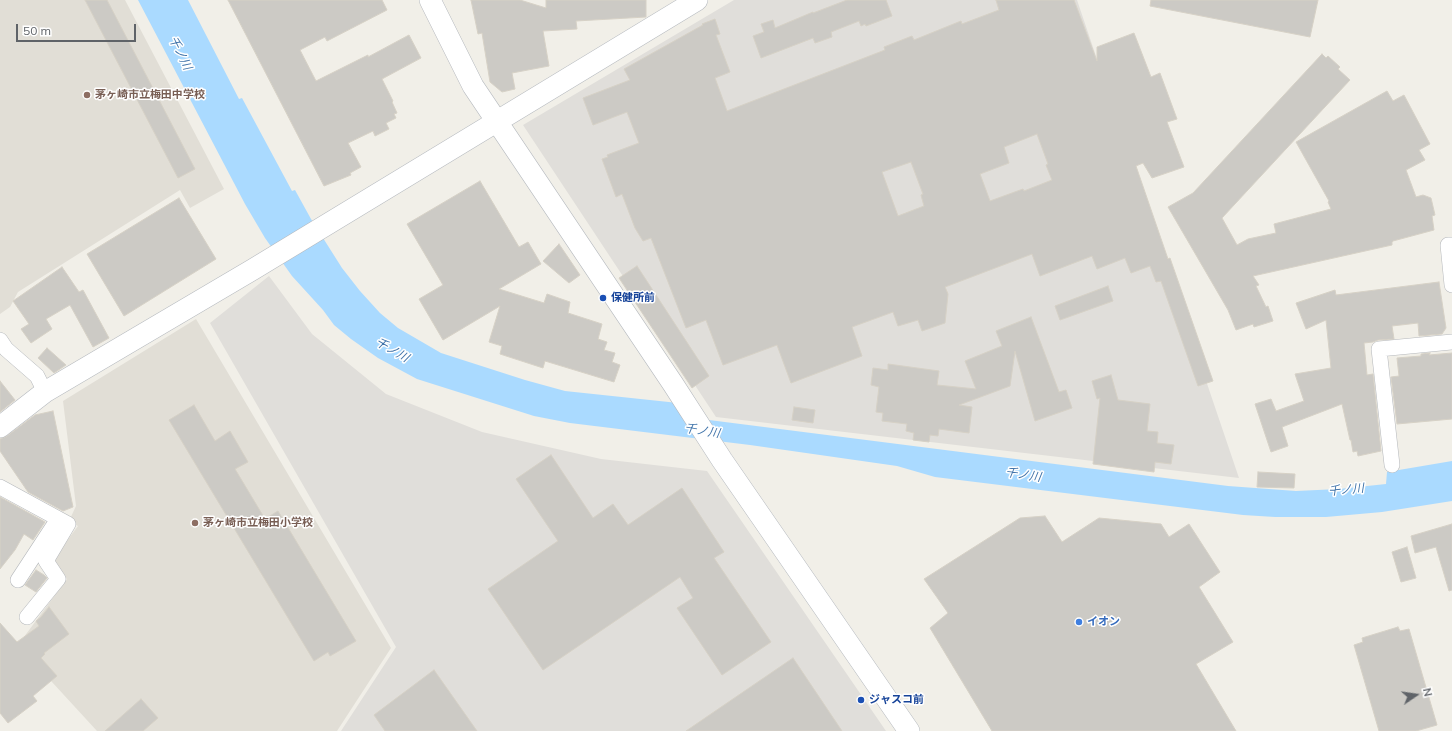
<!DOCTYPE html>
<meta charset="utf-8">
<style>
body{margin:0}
#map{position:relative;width:1452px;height:731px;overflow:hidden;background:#f1efe8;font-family:Mulish,sans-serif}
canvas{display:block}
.north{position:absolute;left:1396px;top:675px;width:40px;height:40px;-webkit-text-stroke:3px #fff;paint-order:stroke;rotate:77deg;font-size:11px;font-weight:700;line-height:16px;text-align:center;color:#5f6368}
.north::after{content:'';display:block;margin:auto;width:14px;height:18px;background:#5f6368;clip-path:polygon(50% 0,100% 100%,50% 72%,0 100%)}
.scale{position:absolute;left:16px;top:24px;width:120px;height:18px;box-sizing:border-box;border:2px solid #5f6368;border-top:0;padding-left:5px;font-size:12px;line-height:14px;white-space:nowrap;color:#5f6368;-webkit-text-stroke:3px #fff;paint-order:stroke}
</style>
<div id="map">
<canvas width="1452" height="731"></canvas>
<div class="north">N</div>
<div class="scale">50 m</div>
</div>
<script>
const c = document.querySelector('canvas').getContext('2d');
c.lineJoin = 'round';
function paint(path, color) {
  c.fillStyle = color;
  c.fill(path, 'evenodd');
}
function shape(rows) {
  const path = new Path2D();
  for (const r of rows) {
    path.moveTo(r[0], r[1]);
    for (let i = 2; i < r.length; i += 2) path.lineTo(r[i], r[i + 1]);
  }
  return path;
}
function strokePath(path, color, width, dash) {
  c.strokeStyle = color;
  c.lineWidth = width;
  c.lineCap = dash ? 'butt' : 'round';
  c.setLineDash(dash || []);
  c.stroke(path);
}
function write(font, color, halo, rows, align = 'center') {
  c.font = font + ' Mulish,"Noto Sans JP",sans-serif';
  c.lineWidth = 3;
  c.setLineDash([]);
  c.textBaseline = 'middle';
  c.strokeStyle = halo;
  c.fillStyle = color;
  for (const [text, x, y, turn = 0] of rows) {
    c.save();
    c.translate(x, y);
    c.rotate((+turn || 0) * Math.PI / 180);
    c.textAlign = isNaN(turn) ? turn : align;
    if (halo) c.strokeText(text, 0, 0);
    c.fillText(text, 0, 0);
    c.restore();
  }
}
paint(shape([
 [734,0,1077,0,1239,478,716,417,523,125],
 [269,276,312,334,386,394,482,432,601,459,707,471,886,731,341,731,396,647,210,323]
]), '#e0deda');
paint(shape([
 [0,0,125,0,224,189,190,208,180,190,18,292,10,307,0,314],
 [196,319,391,648,337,731,97,731,18,645,67,579,55,565,54,558,78,526,69,521,76,506,63,401]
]), '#e1ded6');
paint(shape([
 [138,0,188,0,239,99,242,98,292,191,295,190,311,219,342,268,360,291,380,313,398,328,441,353,525,380,565,391,697,405,709,420,1228,486,1296,491,1339,489,1386,484,1387,472,1452,461,1452,501,1382,512,1326,517,1275,517,1243,515,935,477,897,466,750,445,570,423,534,416,417,379,378,358,351,339,334,325,323,310,292,276,265,238,245,204]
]), '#aadaff');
const building = shape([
 [85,0,107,0,195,169,178,178,85,0],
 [228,0,382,0,387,10,327,41,325,37,300,50,316,81,368,55,368,57,409,35,421,58,382,79,393,101,392,102,397,113,394,114,396,118,386,123,389,129,375,136,373,131,348,143,361,167,350,173,351,175,324,186,228,0],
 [471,0,520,0,546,8,546,0,646,0,646,17,576,21,577,29,543,31,549,66,512,73,515,89,502,92,490,82,482,33,478,34,471,0],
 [847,0,886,0,892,16,866,26,865,24,861,26,859,21,831,32,832,37,815,43,813,38,761,58,753,36,764,32,761,24,773,20,775,28,813,12,813,13,847,0],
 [996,0,1074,0,1097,61,1097,47,1134,33,1151,77,1160,73,1177,119,1167,122,1184,167,1152,178,1143,163,1136,166,1168,259,1170,258,1213,381,1198,386,1161,281,1156,282,1150,266,1131,273,1125,258,1097,269,1092,256,1040,276,1032,254,945,287,948,294,945,323,922,331,918,320,898,326,893,312,852,327,862,356,791,383,777,345,723,365,706,320,686,328,651,238,643,241,635,228,622,194,616,197,602,159,608,157,607,155,639,143,627,112,593,125,583,98,630,80,624,69,703,25,702,24,715,19,720,34,716,35,730,72,715,78,727,111,885,50,884,47,912,36,914,40,961,21,962,24,999,10,996,0],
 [1037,134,1048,164,1046,165,1052,180,1024,191,1023,189,990,201,980,174,1009,163,1004,147,1037,134],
 [911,162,923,194,921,195,924,206,898,216,882,172,911,162],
 [1151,0,1318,0,1310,37,1150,6,1151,0],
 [1322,54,1326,58,1328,56,1340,67,1338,69,1350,80,1222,218,1237,245,1248,239,1276,233,1274,224,1331,209,1328,202,1329,201,1296,142,1387,91,1393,101,1404,95,1430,144,1419,150,1425,160,1406,170,1416,197,1423,195,1431,198,1435,215,1432,216,1434,230,1393,241,1392,242,1392,245,1253,276,1259,285,1256,286,1266,307,1268,306,1273,321,1254,327,1253,324,1236,330,1228,310,1168,207,1193,193,1322,54],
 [480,181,519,247,528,242,541,264,499,289,544,303,547,294,570,302,568,313,602,324,598,339,607,342,604,350,615,353,612,362,620,365,614,382,545,361,543,368,500,354,502,346,489,342,500,306,443,340,419,299,443,285,407,224,480,181],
 [179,198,216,259,124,316,87,254,179,198],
 [559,244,580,275,569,283,543,261,559,244],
 [637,266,709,376,692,388,619,278,637,266],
 [62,267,79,292,83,290,109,338,93,347,70,305,46,319,52,329,31,343,21,329,29,324,13,301,62,267],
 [1439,282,1446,328,1442,334,1419,336,1418,323,1392,326,1394,339,1378,340,1373,342,1364,343,1367,375,1373,374,1381,451,1358,456,1357,451,1353,452,1351,440,1350,440,1342,404,1282,427,1288,446,1271,452,1255,404,1271,399,1276,411,1304,401,1295,374,1331,368,1326,320,1306,329,1296,303,1335,290,1336,295,1439,282],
 [1108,286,1113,301,1060,320,1055,306,1108,286],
 [1031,317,1059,392,1066,390,1072,408,1035,421,1015,351,1010,386,959,405,972,407,969,433,939,429,938,436,930,435,929,442,913,440,914,433,906,431,907,424,882,421,883,413,876,412,879,387,871,385,873,368,888,370,888,364,939,371,937,385,976,389,965,361,1002,346,996,331,1031,317],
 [47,348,66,365,54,373,38,358,47,348],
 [1430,353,1429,355,1452,353,1452,419,1397,424,1391,377,1399,376,1397,358,1421,356,1421,354,1430,353],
 [1111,375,1118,400,1150,404,1147,431,1158,432,1157,443,1174,445,1171,464,1155,462,1154,472,1093,464,1100,398,1097,399,1092,381,1111,375],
 [0,381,15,400,0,412,0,381],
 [194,405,215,441,230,431,248,462,235,469,265,519,278,511,356,641,330,656,328,652,314,661,169,420,194,405],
 [794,407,815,410,813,423,792,420,794,407],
 [53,411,73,507,63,511,28,492,0,451,0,439,7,436,35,415,53,411],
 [551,455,593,518,613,504,628,525,682,488,724,552,714,558,771,642,722,675,677,608,693,598,680,577,543,670,488,589,558,541,516,479,551,455],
 [1258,472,1295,474,1294,488,1257,487,1258,472],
 [0,497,45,522,33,540,24,534,15,550,0,569,0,497],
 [1045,516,1062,542,1099,518,1161,524,1169,537,1189,524,1220,572,1199,587,1233,642,1196,664,1236,731,992,731,930,628,948,613,924,579,1020,518,1045,516],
 [1452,524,1452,590,1449,591,1436,547,1415,553,1411,536,1452,524],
 [1407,547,1416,578,1401,582,1392,552,1407,547],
 [36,570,44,575,47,578,36,592,25,585,36,570],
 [49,607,69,634,44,653,45,654,41,658,57,676,33,696,37,701,8,723,0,713,0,623,17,642,39,626,36,621,41,617,49,607],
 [1398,627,1400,631,1409,629,1437,725,1416,731,1379,731,1354,645,1363,642,1362,638,1398,627],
 [793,658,842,731,686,731,793,658],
 [434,670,477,731,385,731,374,715,434,670],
 [141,699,158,718,143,731,105,731,141,699]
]);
paint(building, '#cccac5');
strokePath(building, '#d6d1c6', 1);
const street = shape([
 [1452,245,1448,245,1452,285],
 [0,340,6,349,37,376,45,392],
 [1392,465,1379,349,1452,342],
 [0,487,68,524,46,561,58,579,27,617],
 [18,580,58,519]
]);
const secondary = shape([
 [430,0,473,86,673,384,722,460,909,731],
 [0,427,45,392,252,270,697,0]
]);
strokePath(street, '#b5b8bc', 16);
strokePath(secondary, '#b6babf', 22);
strokePath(street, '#fff', 15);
strokePath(secondary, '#fff', 21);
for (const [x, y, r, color] of [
 [87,95,4,"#8d6e63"],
 [603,298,4,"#1a4fb4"],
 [195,523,4,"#8d6e63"],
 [1079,622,4,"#3f7fe0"],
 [861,700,4,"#1a4fb4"]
]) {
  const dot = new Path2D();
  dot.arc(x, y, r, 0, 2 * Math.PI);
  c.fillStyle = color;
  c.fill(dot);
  strokePath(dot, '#fff', 1.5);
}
write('bold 11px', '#785e54', '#fff', [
 ["茅ヶ崎市立梅田中学校",95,95],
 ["茅ヶ崎市立梅田小学校",203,523]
], 'left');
write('bold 11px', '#164399', '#fff', [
 ["保健所前",611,298],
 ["ジャスコ前",869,700]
], 'left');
write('bold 11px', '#366cbe', '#fff', [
 ["イオン",1087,622]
], 'left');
write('italic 12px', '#4174aa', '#fff', [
 ["千ノ川",180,53,64],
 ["千ノ川",392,350,30],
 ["千ノ川",702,431,9],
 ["千ノ川",1023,475,8],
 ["千ノ川",1346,490,-5]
]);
</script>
